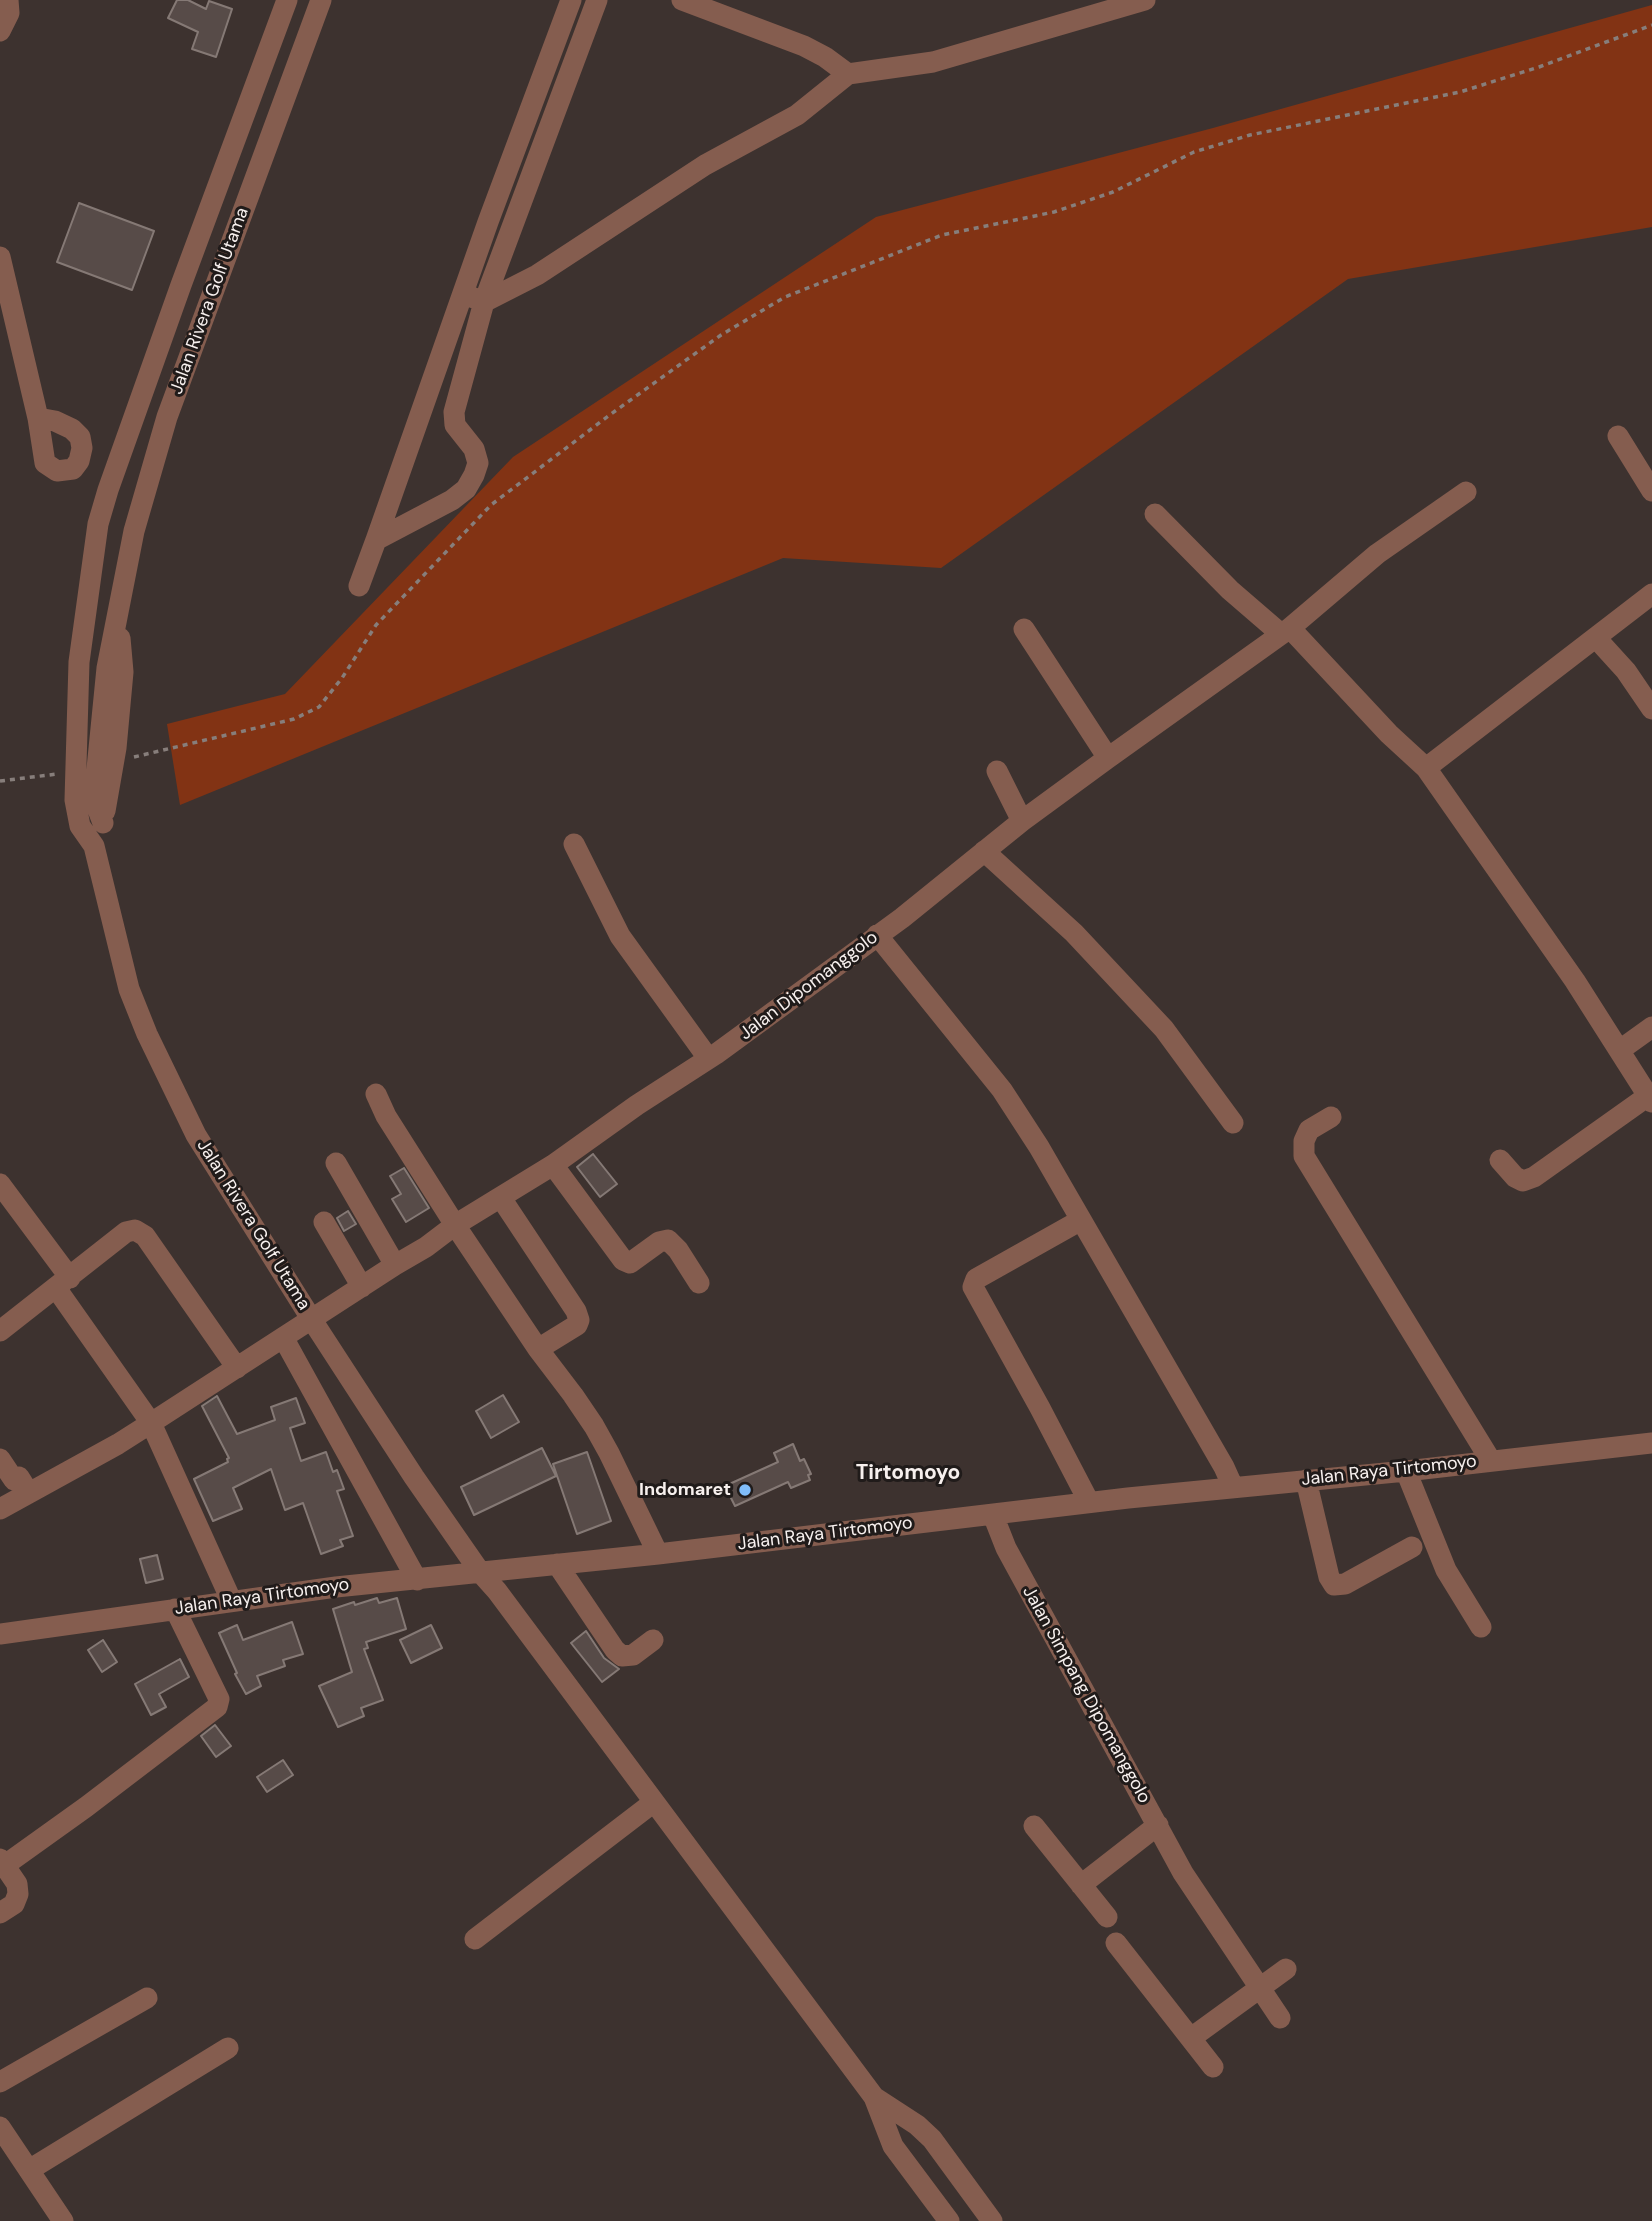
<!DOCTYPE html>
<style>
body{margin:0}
canvas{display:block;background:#3d322f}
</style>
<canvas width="1652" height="2221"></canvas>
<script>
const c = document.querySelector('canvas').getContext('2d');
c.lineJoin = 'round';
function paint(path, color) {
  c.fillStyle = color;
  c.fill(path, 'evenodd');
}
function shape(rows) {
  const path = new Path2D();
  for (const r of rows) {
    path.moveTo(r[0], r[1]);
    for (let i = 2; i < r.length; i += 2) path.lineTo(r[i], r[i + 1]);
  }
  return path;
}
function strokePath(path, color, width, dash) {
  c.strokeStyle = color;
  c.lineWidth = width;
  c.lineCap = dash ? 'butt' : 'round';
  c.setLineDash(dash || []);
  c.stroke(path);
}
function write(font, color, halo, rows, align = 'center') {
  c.font = font + ' "DM Sans",sans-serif';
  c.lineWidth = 6;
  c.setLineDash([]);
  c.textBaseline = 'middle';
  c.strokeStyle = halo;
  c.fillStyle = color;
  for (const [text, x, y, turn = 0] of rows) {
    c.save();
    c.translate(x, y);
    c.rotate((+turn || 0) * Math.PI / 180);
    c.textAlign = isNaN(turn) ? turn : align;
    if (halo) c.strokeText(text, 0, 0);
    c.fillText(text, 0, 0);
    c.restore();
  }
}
paint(shape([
 [1652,5,1652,227,1348,279,941,568,783,558,180,805,167,724,285,694,513,457,876,217,1213,128]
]), '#823314');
const building = shape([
 [177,0,188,0,206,9,209,1,232,9,216,57,192,49,198,32,168,18,177,0],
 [79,203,154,231,132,290,57,262,79,203],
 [593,1154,617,1184,600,1197,577,1167,593,1154],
 [404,1168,429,1208,406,1222,392,1199,401,1194,390,1176,404,1168],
 [348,1211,356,1224,344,1231,337,1218,348,1211],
 [503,1395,519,1422,491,1438,476,1411,503,1395],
 [217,1396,237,1434,275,1420,271,1407,296,1398,305,1423,290,1428,301,1461,326,1452,333,1472,337,1470,344,1489,337,1491,353,1536,340,1540,343,1546,321,1554,303,1503,285,1510,271,1469,233,1488,242,1509,213,1521,194,1479,228,1462,227,1459,229,1458,202,1406,217,1396],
 [793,1444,800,1461,804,1459,811,1474,808,1475,810,1480,791,1488,788,1482,735,1506,725,1486,778,1462,774,1453,793,1444],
 [542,1448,556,1476,474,1515,461,1487,542,1448],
 [587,1452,611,1521,577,1534,553,1464,587,1452],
 [157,1555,163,1579,146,1583,140,1559,157,1555],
 [377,1598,379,1603,397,1598,406,1629,366,1642,368,1648,364,1649,383,1700,361,1708,364,1716,338,1727,319,1686,352,1672,333,1609,354,1602,355,1605,377,1598],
 [292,1622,303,1654,283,1660,285,1666,257,1676,261,1686,246,1694,235,1674,237,1673,219,1633,237,1625,243,1640,292,1622],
 [431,1625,442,1648,411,1663,400,1640,431,1625],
 [586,1631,604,1658,619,1669,602,1682,571,1643,586,1631],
 [103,1640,117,1662,102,1672,88,1650,103,1640],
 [180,1659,189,1677,159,1694,166,1707,151,1715,135,1684,180,1659],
 [215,1725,231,1746,216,1757,201,1736,215,1725],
 [283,1760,293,1775,267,1792,257,1777,283,1760]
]);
paint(building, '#574b48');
strokePath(building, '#857975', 2);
strokePath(shape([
 [134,757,294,719,319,707,342,678,376,625,491,505,611,414,721,335,785,297,942,235,1054,212,1113,192,1194,152,1250,135,1460,92,1539,67,1652,25],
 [0,781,57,774]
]), '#877e7b', 3.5, [5, 5]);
strokePath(shape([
 [287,0,181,285,108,490,98,524,79,662,75,800,80,826,94,846,129,989,147,1034,196,1135,312,1320,414,1477,480,1572,497,1591,874,2097,893,2146,949,2221],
 [682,0,804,46,825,57,848,74],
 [0,31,9,13,8,0],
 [0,257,38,418,45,463,57,471,73,469,79,461,82,448,80,437,72,429,55,421,38,418],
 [464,294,484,302,537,275,705,165,797,115,848,74,933,62,1145,0],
 [1618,436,1652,491],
 [1155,514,1230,590,1281,634],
 [376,540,488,222,571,0],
 [359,586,376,540,452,500,466,489,474,475,478,463,474,449,455,425,454,412,484,302,597,0],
 [1290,628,1389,734,1426,768,1575,981,1652,1102],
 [1024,629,1108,758],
 [1596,638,1626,671,1652,709],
 [1426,768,1652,594],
 [997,771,1022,821],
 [105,811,116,748,123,672,120,638],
 [103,823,94,799,107,668,134,531,167,417,321,0],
 [574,844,620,936,708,1058],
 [984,851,1074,933,1164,1029,1233,1123],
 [877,935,1002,1090,1039,1147,1224,1467,1233,1487],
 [1620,1050,1652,1027],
 [376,1094,386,1116,455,1225,538,1349,573,1395,594,1426,609,1453,658,1554],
 [1331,1117,1309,1130,1304,1141,1304,1156,1491,1461],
 [1500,1160,1515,1177,1523,1181,1534,1177,1648,1096],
 [336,1163,395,1265],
 [553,1165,623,1260,630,1263,659,1242,668,1240,678,1250,699,1283],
 [0,1184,70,1278],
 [501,1198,576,1311,579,1320,577,1325,538,1349],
 [1081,1220,976,1279,973,1287,1040,1408,1089,1502],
 [324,1222,362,1287],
 [56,1288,151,1423,231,1600],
 [0,1331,126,1232,135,1230,145,1236,237,1368],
 [284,1339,417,1580],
 [0,1459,14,1480,19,1477,29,1493],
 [1406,1471,1446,1570,1481,1627],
 [1306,1480,1329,1577,1334,1585,1345,1584,1412,1547],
 [0,1509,118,1444,151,1423,395,1265,426,1247,455,1225,553,1165,637,1105,716,1054,902,918,1022,821,1108,758,1290,628,1377,554,1466,492],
 [993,1515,1006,1548,1183,1873,1280,2018],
 [557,1564,615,1650,622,1656,633,1655,653,1640],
 [0,1634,336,1587,658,1554,1128,1498,1406,1471,1652,1443],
 [1034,1826,1107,1917],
 [0,1859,17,1884,18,1894,14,1904,0,1913],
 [5,1865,86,1807,217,1707,219,1699,175,1609],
 [1081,1885,1158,1825],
 [475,1939,654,1802],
 [1116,1943,1213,2067],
 [1191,2038,1286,1969],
 [0,2082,147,1998],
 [874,2097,917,2125,932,2139,992,2221],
 [0,2127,63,2221],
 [29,2170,228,2048]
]), '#855d4f', 21);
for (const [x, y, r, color] of [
 [745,1490,7,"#80bdfa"]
]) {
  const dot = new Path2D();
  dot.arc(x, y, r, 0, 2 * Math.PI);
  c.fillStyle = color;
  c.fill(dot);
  strokePath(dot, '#201b1a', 2.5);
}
write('18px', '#f7f0ee', '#201b1a', [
 ["Jalan Rivera Golf Utama",210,301,-70],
 ["Jalan Dipomanggolo",809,986,-37],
 ["Jalan Rivera Golf Utama",253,1225,58],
 ["Jalan Raya Tirtomoyo",1389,1471,-6],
 ["Jalan Raya Tirtomoyo",825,1534,-7],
 ["Jalan Raya Tirtomoyo",262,1597,-8],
 ["Jalan Simpang Dipomanggolo",1086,1695,61]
]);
write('bold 18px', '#f7f0ee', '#201b1a', [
 ["Indomaret",731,1490]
], 'right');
write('bold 21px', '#f7f0ee', '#201b1a', [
 ["Tirtomoyo",908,1473]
]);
</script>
